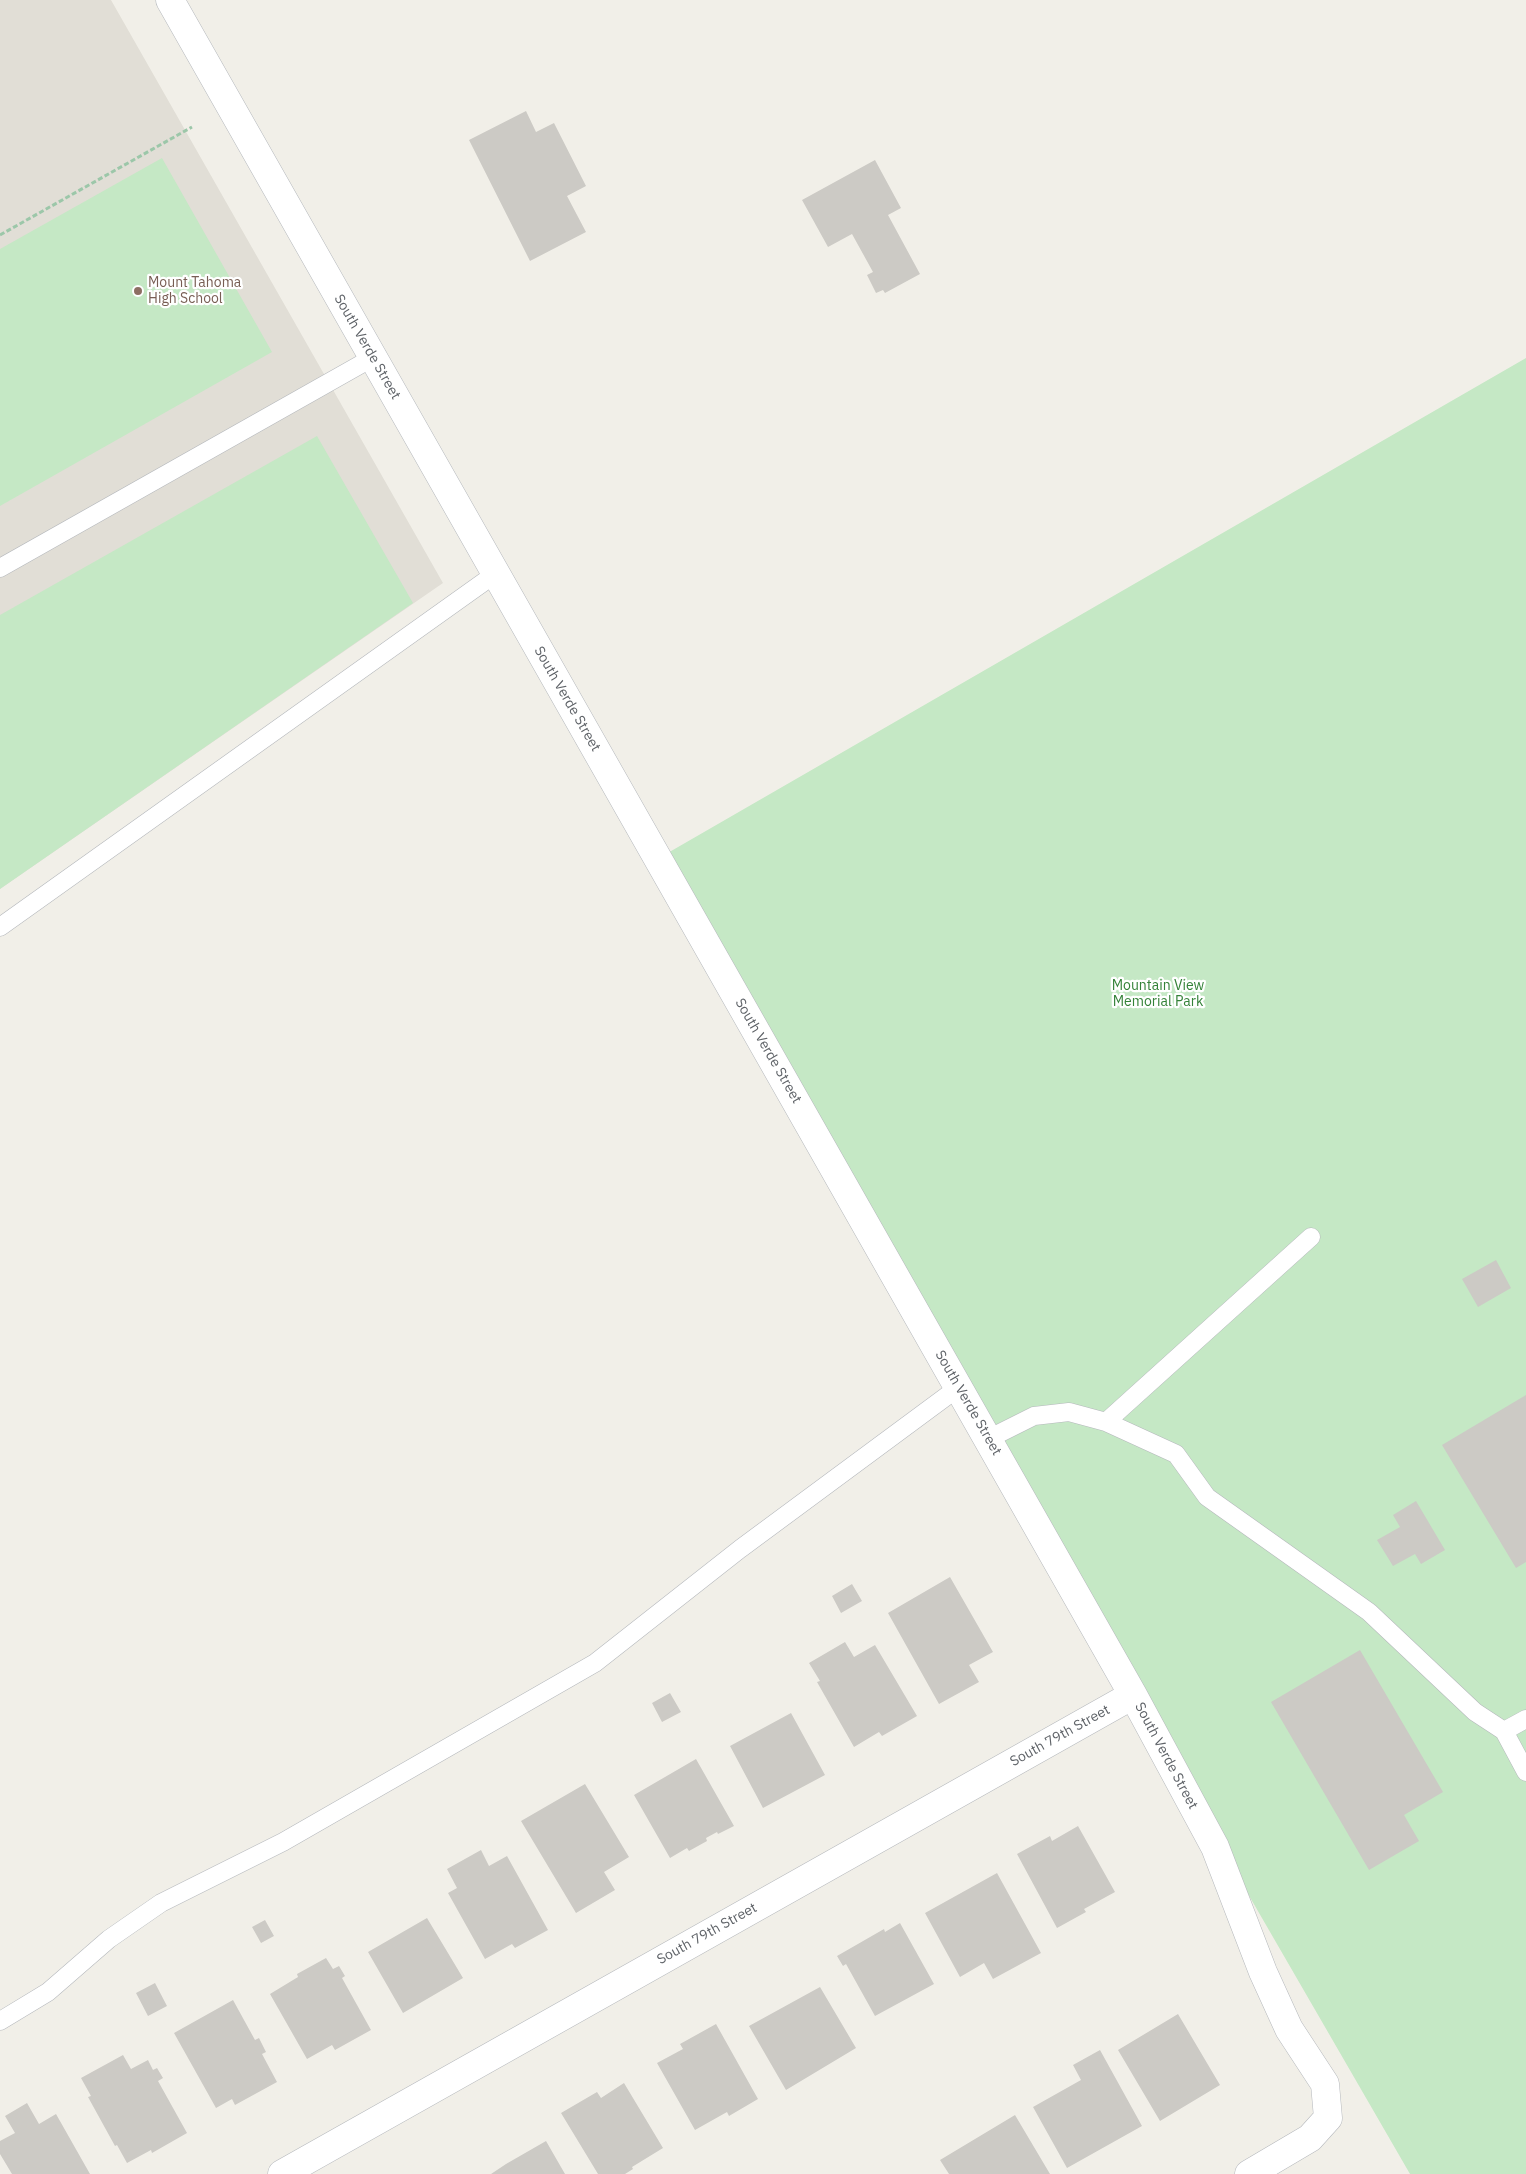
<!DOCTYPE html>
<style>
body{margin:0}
canvas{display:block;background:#f1efe8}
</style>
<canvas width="1526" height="2174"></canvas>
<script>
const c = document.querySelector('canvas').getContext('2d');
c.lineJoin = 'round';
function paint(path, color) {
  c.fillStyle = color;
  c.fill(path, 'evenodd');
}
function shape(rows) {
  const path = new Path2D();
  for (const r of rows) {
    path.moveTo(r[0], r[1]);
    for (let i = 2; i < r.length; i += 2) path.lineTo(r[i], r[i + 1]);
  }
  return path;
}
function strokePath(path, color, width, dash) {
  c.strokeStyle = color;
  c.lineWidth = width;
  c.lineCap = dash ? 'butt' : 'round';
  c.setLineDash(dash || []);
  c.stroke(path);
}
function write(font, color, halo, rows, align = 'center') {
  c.font = font + ' "IBM Plex Sans",sans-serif';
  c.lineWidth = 4.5;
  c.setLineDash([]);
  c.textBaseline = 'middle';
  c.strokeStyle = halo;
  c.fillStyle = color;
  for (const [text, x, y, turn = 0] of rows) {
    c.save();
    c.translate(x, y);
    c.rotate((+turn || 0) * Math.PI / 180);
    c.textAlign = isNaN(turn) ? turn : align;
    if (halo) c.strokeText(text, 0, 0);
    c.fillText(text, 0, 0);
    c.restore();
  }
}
paint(shape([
 [0,0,111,0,443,583,0,889]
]), '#e1ded6');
paint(shape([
 [162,158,272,352,0,506,0,249],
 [1526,358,1526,2174,1410,2174,1133,1695,659,858],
 [317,436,413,603,0,889,0,615]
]), '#c5e8c5');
paint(shape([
 [526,111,536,132,554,123,586,186,567,196,586,232,530,261,469,140],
 [875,160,901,208,888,215,920,274,885,293,883,290,876,293,867,275,873,272,852,234,828,247,802,200],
 [1496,1260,1511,1288,1478,1307,1462,1279],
 [1526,1395,1526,1562,1516,1568,1442,1445],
 [1416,1501,1445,1550,1421,1564,1415,1554,1393,1566,1377,1540,1400,1527,1393,1515],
 [950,1577,993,1652,969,1665,979,1682,939,1704,888,1613],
 [852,1584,862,1601,841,1613,832,1596],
 [845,1642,854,1657,875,1645,917,1716,882,1736,879,1732,854,1747,817,1682,820,1681,809,1663],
 [1360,1650,1443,1792,1404,1815,1419,1841,1369,1870,1271,1702],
 [670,1693,681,1712,662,1722,652,1703],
 [791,1713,825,1775,763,1808,730,1746],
 [696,1759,734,1826,718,1834,717,1832,706,1838,707,1841,689,1851,687,1848,670,1858,634,1795],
 [585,1784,629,1857,604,1872,615,1890,576,1913,521,1821],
 [1078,1826,1115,1892,1084,1909,1086,1912,1057,1928,1017,1854,1050,1836,1052,1841],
 [481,1850,489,1866,507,1856,548,1930,515,1948,512,1944,485,1959,448,1893,457,1888,447,1869],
 [997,1873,1041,1953,993,1979,984,1963,960,1977,925,1913],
 [427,1918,463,1978,403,2013,368,1952],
 [265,1920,274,1936,261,1943,252,1927],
 [900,1923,934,1984,875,2016,846,1964,843,1966,837,1956,884,1929,885,1932],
 [326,1958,333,1969,339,1966,345,1976,342,1978,371,2030,335,2050,332,2045,307,2059,270,1994,298,1977,297,1974],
 [155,1983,167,2006,148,2016,136,1993],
 [820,1987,856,2048,786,2090,749,2026],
 [233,2000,255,2040,259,2038,266,2052,262,2054,277,2082,235,2105,232,2099,216,2108,174,2033],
 [1178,2014,1220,2085,1160,2121,1118,2050],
 [716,2024,758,2099,729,2116,727,2112,695,2130,657,2063,683,2049,680,2044],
 [1100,2050,1142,2126,1067,2168,1033,2107,1081,2080,1073,2065],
 [123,2055,131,2069,148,2060,153,2070,157,2068,163,2078,158,2081,187,2133,152,2153,151,2150,127,2163,117,2145,115,2146,88,2097,91,2096,81,2078],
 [624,2083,663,2148,632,2167,633,2169,625,2174,598,2174,561,2113,597,2092,601,2098],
 [27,2103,39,2124,56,2114,90,2174,12,2174,0,2154,0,2141,15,2133,5,2116],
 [1015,2115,1050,2174,949,2174,940,2160],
 [546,2141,565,2174,491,2174,506,2164]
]), '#cccac5');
const service = shape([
 [0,568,372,358],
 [0,927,495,574],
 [1106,1422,1311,1237],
 [988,1439,1034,1416,1069,1412,1106,1422,1176,1454,1207,1497,1369,1612,1475,1712,1504,1731],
 [1526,1719,1504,1731,1526,1772],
 [0,2021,48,1992,109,1939,161,1903,283,1842,595,1663,740,1549,959,1387]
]);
const minor = shape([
 [170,0,1133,1695,1215,1847,1263,1972,1289,2029,1325,2084,1328,2118,1310,2138,1249,2174],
 [282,2174,1133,1695]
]);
strokePath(service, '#b5b8bc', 19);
strokePath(minor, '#b5b8bc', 29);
strokePath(shape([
 [0,235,192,127]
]), '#9cc7a9', 3, [5, 2.5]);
strokePath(service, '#fff', 18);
strokePath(minor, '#fff', 28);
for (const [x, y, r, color] of [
 [138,291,5,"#8d6e63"]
]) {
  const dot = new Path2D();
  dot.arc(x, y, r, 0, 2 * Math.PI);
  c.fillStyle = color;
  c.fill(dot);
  strokePath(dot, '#fff', 2);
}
write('14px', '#785e54', '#fff', [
 ["Mount Tahoma",148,283],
 ["High School",148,299]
], 'left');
write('14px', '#5f6368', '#fff', [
 ["South Verde Street",367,347,60],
 ["South Verde Street",567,699,60],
 ["South Verde Street",768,1051,60],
 ["South Verde Street",968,1403,60],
 ["South 79th Street",1060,1736,-29],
 ["South Verde Street",1166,1756,62],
 ["South 79th Street",707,1934,-29]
]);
write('14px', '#348238', '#fff', [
 ["Mountain View",1158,986],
 ["Memorial Park",1158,1002]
]);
</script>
